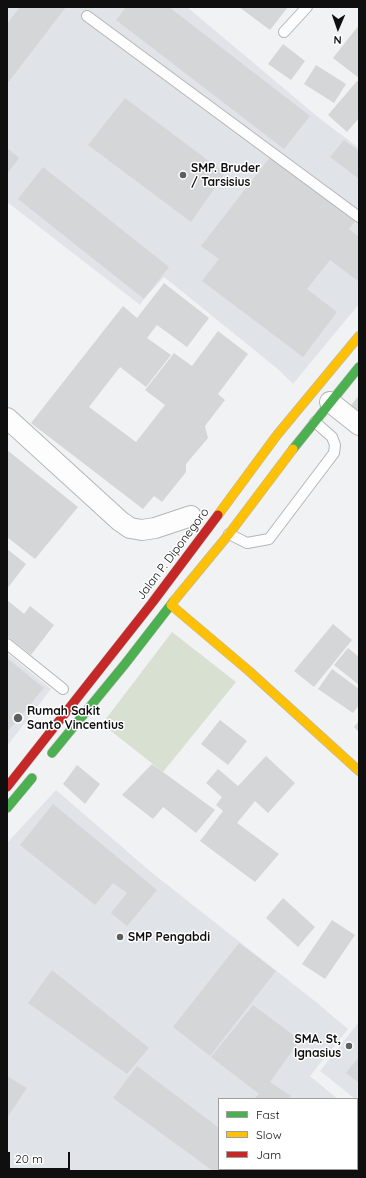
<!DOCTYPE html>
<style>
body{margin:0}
#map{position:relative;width:366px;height:1178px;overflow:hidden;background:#f1f2f3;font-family:Quicksand,sans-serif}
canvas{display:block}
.frame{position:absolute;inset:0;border:8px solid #0f0f10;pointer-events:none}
.legend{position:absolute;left:218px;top:1098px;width:140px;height:72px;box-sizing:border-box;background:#fff;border:1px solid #9f9f9f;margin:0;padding:5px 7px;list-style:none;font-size:12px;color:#0f0f10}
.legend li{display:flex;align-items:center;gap:8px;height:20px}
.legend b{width:20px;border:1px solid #9f9f9f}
.north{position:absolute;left:318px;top:8px;width:40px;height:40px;-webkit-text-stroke:3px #fff;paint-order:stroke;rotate:182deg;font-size:11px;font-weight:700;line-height:16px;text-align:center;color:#0f0f10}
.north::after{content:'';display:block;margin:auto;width:14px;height:18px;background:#0f0f10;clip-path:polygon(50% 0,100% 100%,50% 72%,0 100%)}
.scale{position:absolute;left:8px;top:1152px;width:62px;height:18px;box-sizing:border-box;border:2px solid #0f0f10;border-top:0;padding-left:5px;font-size:12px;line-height:14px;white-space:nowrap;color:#0f0f10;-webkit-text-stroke:3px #fff;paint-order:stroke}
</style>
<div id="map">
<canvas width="366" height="1178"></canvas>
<div class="frame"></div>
<ul class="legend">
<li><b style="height:5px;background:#4caf50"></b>Fast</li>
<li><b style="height:5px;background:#ffc107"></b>Slow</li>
<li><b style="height:5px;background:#c62828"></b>Jam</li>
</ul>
<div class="north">N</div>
<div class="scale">20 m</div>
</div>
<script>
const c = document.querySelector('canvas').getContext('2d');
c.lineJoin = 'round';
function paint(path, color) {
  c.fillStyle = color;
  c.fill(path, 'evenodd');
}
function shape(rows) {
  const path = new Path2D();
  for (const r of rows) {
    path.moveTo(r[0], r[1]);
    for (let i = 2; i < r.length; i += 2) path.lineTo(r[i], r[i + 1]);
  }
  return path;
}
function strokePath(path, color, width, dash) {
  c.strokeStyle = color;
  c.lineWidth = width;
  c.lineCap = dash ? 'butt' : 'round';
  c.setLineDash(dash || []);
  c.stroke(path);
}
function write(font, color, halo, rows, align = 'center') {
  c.font = font + ' Quicksand,sans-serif';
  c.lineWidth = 3;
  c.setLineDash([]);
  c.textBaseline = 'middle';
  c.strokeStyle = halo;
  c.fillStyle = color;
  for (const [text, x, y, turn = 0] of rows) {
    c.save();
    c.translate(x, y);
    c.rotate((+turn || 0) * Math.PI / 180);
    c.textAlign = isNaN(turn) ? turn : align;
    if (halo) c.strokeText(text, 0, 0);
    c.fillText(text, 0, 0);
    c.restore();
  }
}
paint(shape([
 [7,7,187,7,318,117,359,148,359,304,293,384,279,370,164,277,144,299,140,305,7,202],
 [7,653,51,689,7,746],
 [56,790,151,872,316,1002,348,1029,310,1076,338,1099,219,1099,219,1169,357,1169,357,1114,359,1116,359,1171,7,1171,7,843],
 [359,1022,359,1102,320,1071]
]), '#e0e4e9');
paint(shape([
 [172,632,236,682,163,772,102,724]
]), '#d8e1d1');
paint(shape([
 [20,7,66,7,7,84,7,24],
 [126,7,169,7,310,116,284,149,116,20],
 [239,7,288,7,270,30],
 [359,25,359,78,333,58],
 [283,44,305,61,291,80,268,64],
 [316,65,346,84,334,103,304,84],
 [357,81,359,82,359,118,347,132,328,115],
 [125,98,225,173,191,222,88,145],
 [344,140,359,151,359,179,330,157],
 [7,148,19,158,7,174],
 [271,156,356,220,349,229,359,237,358,281,330,260,307,289,337,312,303,357,202,281,219,259,201,246],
 [43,167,169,267,144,299,18,199],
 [164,283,209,318,187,347,157,325,147,338,171,355,146,387,120,367,89,407,136,442,165,405,145,390,174,353,192,366,218,331,248,354,218,394,225,400,205,426,208,438,186,464,186,472,162,502,154,496,143,509,31,423,123,306,137,318],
 [359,395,359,416,349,408],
 [7,450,78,507,35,559,7,537],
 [7,549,26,564,7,589],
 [7,600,24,614,30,606,54,625,31,655,7,636],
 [333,624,352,640,314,687,294,671],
 [348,648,359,657,359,685,334,665],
 [7,658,44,688,7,732],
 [332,669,359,689,359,705,353,713,318,689],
 [220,720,247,741,228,765,201,744],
 [359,721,359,732,354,727],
 [266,756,295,783,268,813,255,801,237,823,279,854,255,882,200,841,223,811,216,805,222,797,206,783,218,769,238,786],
 [152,764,215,810,196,833,163,807,153,819,122,795],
 [77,765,100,784,85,804,63,784],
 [53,804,157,890,127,926,111,913,127,893,113,883,95,905,20,845],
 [283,898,315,927,298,947,266,918],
 [332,920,355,935,325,979,302,964],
 [239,943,276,971,210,1056,173,1027],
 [52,970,149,1048,127,1074,28,1003],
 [253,1005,300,1040,270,1082,291,1096,288,1099,254,1099,259,1094,211,1057],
 [359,1057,359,1083,346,1073],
 [137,1066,219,1128,219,1169,235,1169,234,1171,213,1171,113,1098],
 [7,1076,27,1088,7,1118],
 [246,1169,295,1169,294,1171,244,1171]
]), '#d5d6d7');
const lane = shape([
 [87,16,359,217],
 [284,32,307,7],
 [229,534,247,543,269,539,334,453,335,445,332,437,315,422],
 [7,644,63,689]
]);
const street = shape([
 [330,402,359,425],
 [7,418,120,521,130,528,142,530,155,528,191,516]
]);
const fast = shape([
 [293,449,359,367],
 [52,753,125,664,173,602],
 [7,808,32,778]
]);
const slow = shape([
 [218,515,277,435,359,336],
 [173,602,229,534,293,449],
 [171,605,249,671,359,771]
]);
const jam = shape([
 [7,787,152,603,218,515]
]);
strokePath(lane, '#b4b6b6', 12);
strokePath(street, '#b4b6b6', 22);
strokePath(fast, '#b4b6b6', 10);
strokePath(slow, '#b4b6b6', 10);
strokePath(jam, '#b4b6b6', 10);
strokePath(lane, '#fdfdfd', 10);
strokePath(street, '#fdfdfd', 20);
strokePath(fast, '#4caf50', 9);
strokePath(slow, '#ffc107', 9);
strokePath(jam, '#c62828', 9);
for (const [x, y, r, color] of [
 [183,175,4,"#5e5e5f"],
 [18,718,5,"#5e5e5f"],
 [120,937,4,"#5e5e5f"],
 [349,1046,4,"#5e5e5f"]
]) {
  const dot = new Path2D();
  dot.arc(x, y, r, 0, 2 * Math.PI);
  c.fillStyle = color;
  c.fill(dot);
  strokePath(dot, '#fff', 1.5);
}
write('bold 12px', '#0f0f10', '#fff', [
 ["SMP. Bruder",191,168],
 ["/ Tarsisius",191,182],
 ["Rumah Sakit",27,711],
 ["Santo Vincentius",27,725],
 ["SMP Pengabdi",128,937],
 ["SMA. St,",341,1039,"right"],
 ["Ignasius",341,1053,"right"]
], 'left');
write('12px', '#0f0f10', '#fff', [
 ["Jalan P. Diponegoro",173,554,-53]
]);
</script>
